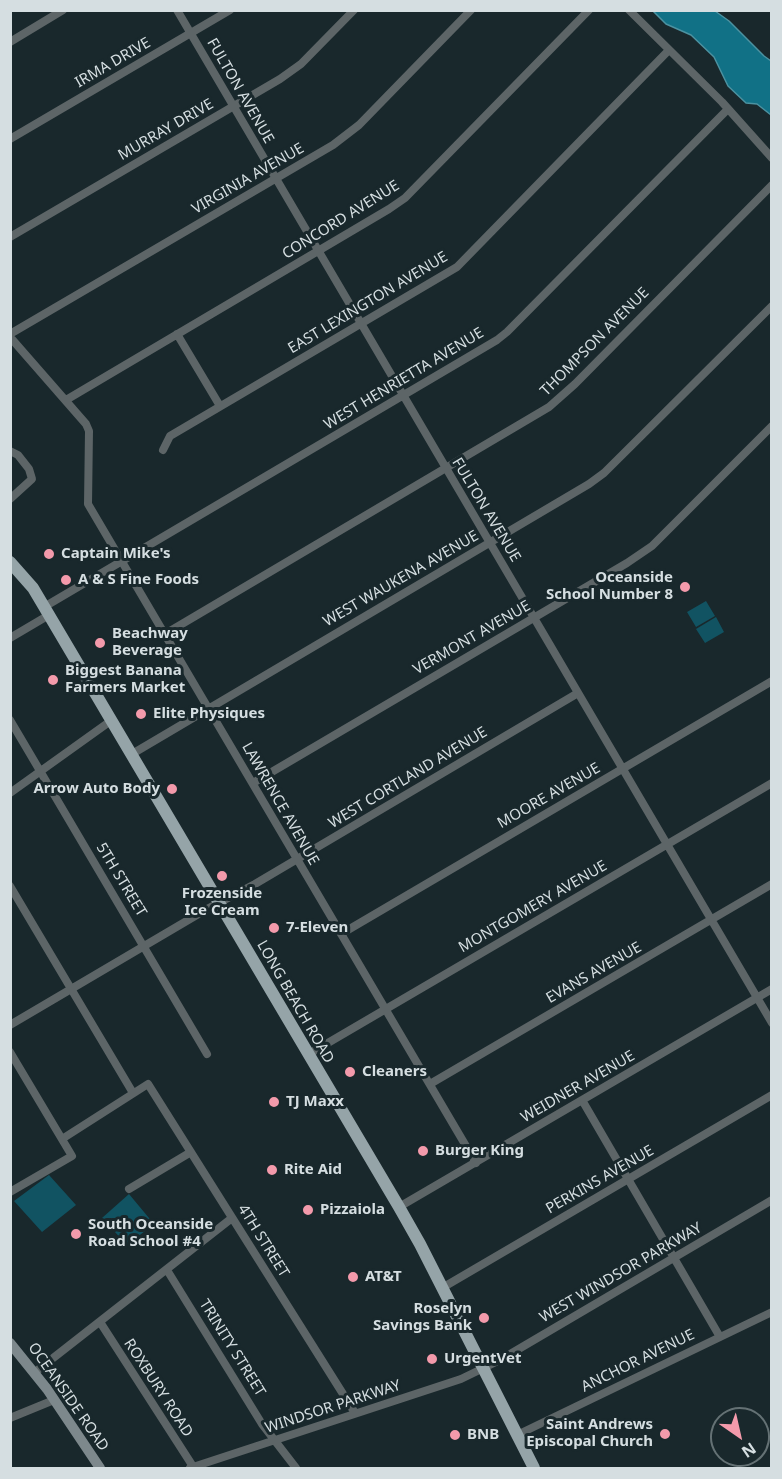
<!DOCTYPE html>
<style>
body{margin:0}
#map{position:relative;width:782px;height:1479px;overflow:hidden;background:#19282c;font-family:"Noto Sans",sans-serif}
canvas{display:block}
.frame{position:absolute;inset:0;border:12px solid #d5dee1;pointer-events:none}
.north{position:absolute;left:710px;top:1407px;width:60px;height:60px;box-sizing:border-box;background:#19282c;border:2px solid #647174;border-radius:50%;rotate:146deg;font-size:16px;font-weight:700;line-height:24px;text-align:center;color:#d5dee1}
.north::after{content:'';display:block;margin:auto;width:21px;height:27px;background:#f39aab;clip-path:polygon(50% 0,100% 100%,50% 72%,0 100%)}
</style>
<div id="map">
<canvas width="782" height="1479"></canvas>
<div class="frame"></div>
<div class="north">N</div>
</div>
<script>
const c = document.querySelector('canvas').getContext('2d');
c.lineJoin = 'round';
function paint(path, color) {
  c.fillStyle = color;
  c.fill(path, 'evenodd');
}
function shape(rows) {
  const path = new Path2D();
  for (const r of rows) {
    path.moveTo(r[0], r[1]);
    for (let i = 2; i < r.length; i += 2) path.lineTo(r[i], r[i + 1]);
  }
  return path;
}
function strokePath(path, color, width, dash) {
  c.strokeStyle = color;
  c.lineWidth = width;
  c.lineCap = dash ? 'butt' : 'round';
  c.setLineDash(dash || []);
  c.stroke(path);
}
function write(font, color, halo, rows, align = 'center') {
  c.font = font + ' "Noto Sans",sans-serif';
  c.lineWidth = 6;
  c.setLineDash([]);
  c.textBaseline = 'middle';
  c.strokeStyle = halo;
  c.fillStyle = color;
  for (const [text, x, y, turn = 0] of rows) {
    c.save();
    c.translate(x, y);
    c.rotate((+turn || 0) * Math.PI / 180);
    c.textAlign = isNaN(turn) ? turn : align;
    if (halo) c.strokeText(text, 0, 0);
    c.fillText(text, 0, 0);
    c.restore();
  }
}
paint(shape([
 [706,601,715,616,696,627,687,612],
 [716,617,724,632,705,643,696,629],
 [49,1175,76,1205,42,1232,14,1201],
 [129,1194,154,1224,127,1245,102,1218]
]), '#115362');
const water = shape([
 [653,11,715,11,729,21,764,56,771,61,771,115,757,104,746,103,728,86,714,57,691,35,666,24,653,11]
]);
paint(water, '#117186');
strokePath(water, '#4c92a1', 1.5);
strokePath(shape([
 [177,10,772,1023],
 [629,10,722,102,772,158],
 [10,42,63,10],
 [10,139,230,10],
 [10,237,280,79,301,64,354,10],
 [10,334,333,145,359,125,471,10],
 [177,334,220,406],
 [10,337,86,424,89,431,88,504,476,1163],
 [66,400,389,209,405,198,589,10],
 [163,450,170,436,457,267,669,50],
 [10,451,18,455,29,469,32,479,10,499],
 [44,607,497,340,507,332,728,109],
 [165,634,549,407,575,384,772,185],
 [10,638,49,615],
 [10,720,207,1054],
 [132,754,589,484,604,473,772,306],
 [253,783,627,563,652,546,772,426],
 [10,793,112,720],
 [10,886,133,1093],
 [341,934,772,681],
 [10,1025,207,909,255,884,578,693],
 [10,1052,72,1156,10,1192],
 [309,1054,772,783],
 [430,1084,772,884],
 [582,1100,720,1337],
 [62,1139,148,1084,355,1413],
 [129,1189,191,1152],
 [399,1207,772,989],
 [167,1270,262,1424,296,1468],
 [442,1288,772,1095],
 [100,1322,194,1468],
 [34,1373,232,1218],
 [10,1418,54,1400],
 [517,1435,772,1312],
 [190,1468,461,1379,500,1360,772,1200]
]), '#5d6567', 8);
strokePath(shape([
 [10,1343,47,1389,100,1468]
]), '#7d888c', 10);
strokePath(shape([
 [10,562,33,588,49,615,399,1207,420,1244,534,1468]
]), '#95a4a8', 12);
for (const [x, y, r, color] of [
 [49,554,6,"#f39aab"],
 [66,580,6,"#f39aab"],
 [685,587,6,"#f39aab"],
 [100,643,6,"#f39aab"],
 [53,680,6,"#f39aab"],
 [141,714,6,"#f39aab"],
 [172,789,6,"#f39aab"],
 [222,876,6,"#f39aab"],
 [274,928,6,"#f39aab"],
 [350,1072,6,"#f39aab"],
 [274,1102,6,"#f39aab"],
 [423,1151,6,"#f39aab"],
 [272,1170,6,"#f39aab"],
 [308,1210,6,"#f39aab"],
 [76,1234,6,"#f39aab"],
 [353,1277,6,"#f39aab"],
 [484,1318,6,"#f39aab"],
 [432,1359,6,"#f39aab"],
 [665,1434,6,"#f39aab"],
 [455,1435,6,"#f39aab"]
]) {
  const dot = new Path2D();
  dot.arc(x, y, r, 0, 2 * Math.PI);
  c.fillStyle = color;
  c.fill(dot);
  strokePath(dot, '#19282c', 2);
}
write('15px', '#d5dee1', '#19282c', [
 ["IRMA DRIVE",113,63,-30],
 ["FULTON AVENUE",240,91,60],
 ["MURRAY DRIVE",166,130,-30],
 ["VIRGINIA AVENUE",248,179,-30],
 ["CONCORD AVENUE",341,220,-32],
 ["EAST LEXINGTON AVENUE",368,303,-31],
 ["THOMPSON AVENUE",595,342,-45],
 ["WEST HENRIETTA AVENUE",404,379,-31],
 ["FULTON AVENUE",486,510,59],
 ["WEST WAUKENA AVENUE",401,579,-30],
 ["VERMONT AVENUE",472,638,-30],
 ["WEST CORTLAND AVENUE",408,778,-31],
 ["MOORE AVENUE",549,796,-30],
 ["LAWRENCE AVENUE",280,804,60],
 ["5TH STREET",121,880,59],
 ["MONTGOMERY AVENUE",533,907,-30],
 ["EVANS AVENUE",594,973,-30],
 ["LONG BEACH ROAD",295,1002,60],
 ["WEIDNER AVENUE",578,1087,-30],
 ["PERKINS AVENUE",600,1180,-30],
 ["4TH STREET",263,1241,58],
 ["WEST WINDSOR PARKWAY",621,1273,-30],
 ["TRINITY STREET",232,1348,58],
 ["ANCHOR AVENUE",638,1361,-26],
 ["ROXBURY ROAD",158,1388,57],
 ["OCEANSIDE ROAD",68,1397,55],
 ["WINDSOR PARKWAY",333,1407,-18]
]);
write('bold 15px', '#d5dee1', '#19282c', [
 ["Captain Mike's",61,554],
 ["Oceanside",673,578,"right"],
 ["School Number 8",673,595,"right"],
 ["A & S Fine Foods",78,580],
 ["Beachway",112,634],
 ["Beverage",112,651],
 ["Biggest Banana",65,671],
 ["Farmers Market",65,688],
 ["Elite Physiques",153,714],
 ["Arrow Auto Body",160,789,"right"],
 ["Frozenside",222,894,"center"],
 ["Ice Cream",222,911,"center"],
 ["7-Eleven",286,928],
 ["Cleaners",362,1072],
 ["TJ Maxx",286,1102],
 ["Burger King",435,1151],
 ["Rite Aid",284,1170],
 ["Pizzaiola",320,1210],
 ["South Oceanside",88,1225],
 ["Road School #4",88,1242],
 ["AT&T",365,1277],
 ["Roselyn",472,1309,"right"],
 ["Savings Bank",472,1326,"right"],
 ["UrgentVet",444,1359],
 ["Saint Andrews",653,1425,"right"],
 ["Episcopal Church",653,1442,"right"],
 ["BNB",467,1435]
], 'left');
</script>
